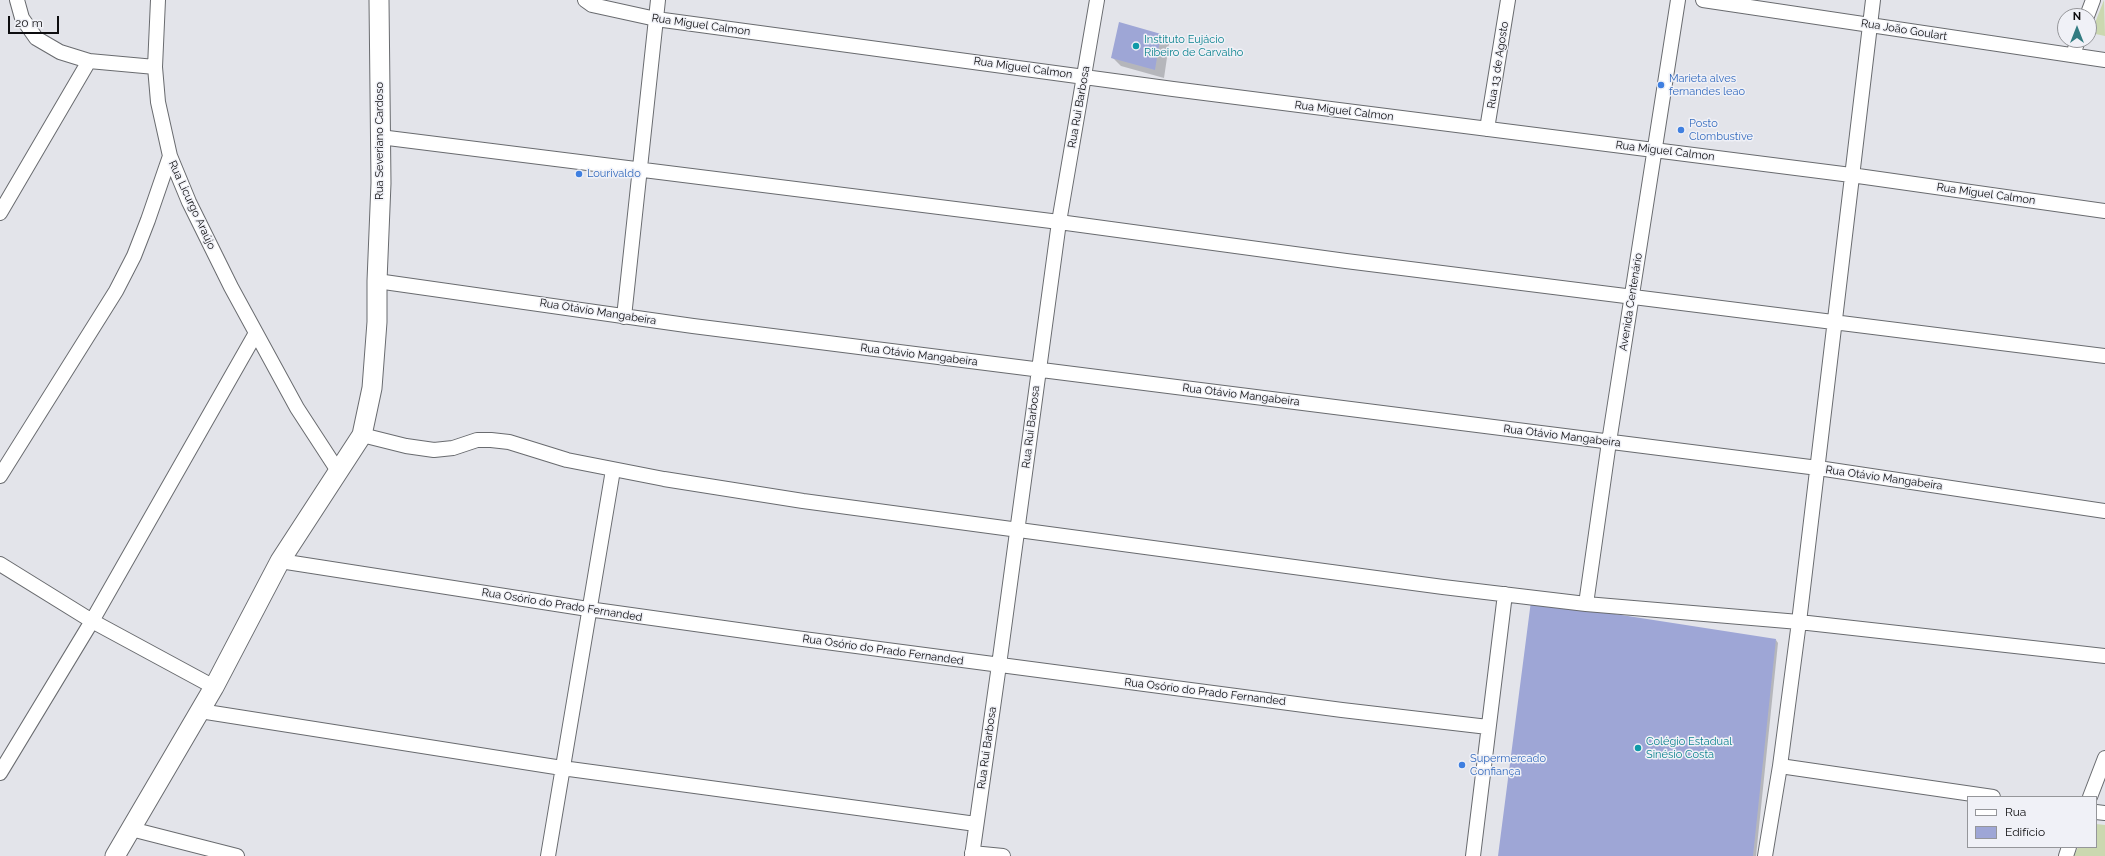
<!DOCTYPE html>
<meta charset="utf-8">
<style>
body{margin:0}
#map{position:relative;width:2105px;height:856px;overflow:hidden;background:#e3e4ea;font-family:Raleway,sans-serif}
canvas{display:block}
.legend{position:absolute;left:1967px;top:796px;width:130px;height:52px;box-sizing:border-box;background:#f0f1f7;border:1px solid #95969a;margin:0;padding:5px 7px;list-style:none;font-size:12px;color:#0d0d0f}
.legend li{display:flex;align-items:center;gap:8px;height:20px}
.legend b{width:20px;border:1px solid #95969a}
.north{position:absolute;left:2057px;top:8px;width:40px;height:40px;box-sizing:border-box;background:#f0f1f7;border:1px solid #95969a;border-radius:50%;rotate:0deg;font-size:11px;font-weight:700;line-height:16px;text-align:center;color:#0d0d0f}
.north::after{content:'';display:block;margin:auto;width:14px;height:18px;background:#327b81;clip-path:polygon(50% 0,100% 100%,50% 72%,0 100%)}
.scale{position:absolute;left:8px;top:16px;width:51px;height:18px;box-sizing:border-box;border:2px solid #0d0d0f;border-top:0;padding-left:5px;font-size:12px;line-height:14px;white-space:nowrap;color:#0d0d0f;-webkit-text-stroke:3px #f0f1f7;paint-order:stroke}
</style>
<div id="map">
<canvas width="2105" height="856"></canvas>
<ul class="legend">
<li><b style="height:5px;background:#fff"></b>Rua</li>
<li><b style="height:11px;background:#9ea6d6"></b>Edifício</li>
</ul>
<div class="north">N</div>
<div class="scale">20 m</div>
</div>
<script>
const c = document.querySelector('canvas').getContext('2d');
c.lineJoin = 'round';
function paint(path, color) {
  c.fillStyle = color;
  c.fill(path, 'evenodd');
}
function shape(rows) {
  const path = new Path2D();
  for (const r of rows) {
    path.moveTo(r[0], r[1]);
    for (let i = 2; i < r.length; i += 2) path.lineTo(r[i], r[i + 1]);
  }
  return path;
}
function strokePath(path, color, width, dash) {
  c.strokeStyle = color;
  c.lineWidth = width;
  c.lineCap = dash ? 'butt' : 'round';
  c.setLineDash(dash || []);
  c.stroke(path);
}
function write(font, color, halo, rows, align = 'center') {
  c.font = font + ' Raleway,sans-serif';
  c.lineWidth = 3;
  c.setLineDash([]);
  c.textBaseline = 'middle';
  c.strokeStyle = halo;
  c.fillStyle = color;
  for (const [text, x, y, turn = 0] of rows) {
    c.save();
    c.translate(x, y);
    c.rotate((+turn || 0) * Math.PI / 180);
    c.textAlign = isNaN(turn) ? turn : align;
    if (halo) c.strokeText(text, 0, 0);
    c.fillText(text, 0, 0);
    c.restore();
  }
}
paint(shape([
 [2104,0,2105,36,2091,33],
 [2096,824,2105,825,2105,856,2074,856,2078,847,2096,847]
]), '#cbd8b0');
paint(shape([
 [1160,35,1169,44,1164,78,1121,66,1112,57],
 [1776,640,1778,643,1756,856,1499,856]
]), '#0003');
paint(shape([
 [1119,22,1161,34,1155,70,1111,58],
 [1531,601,1776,639,1753,856,1498,856]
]), '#9ea6d6');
const street = shape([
 [17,0,22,18,36,38,60,52,89,61,155,67],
 [158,0,155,67,158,102,170,156,189,202,231,287,297,408,338,471],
 [585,0,592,5,656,19,1173,89,1851,175,2105,211],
 [1703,0,2105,60],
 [2087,16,2093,0],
 [2073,55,2078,40],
 [1487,129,1508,0],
 [380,137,1059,222,1346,261,2105,356],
 [0,213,89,61],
 [377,281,693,326,1818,468,2105,511],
 [624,317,658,0],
 [362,435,406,446,434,450,453,448,477,440,491,440,509,442,567,460,664,479,803,501,1443,587,1586,604,1799,622,2105,656],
 [0,476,116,291,134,256,148,220,170,156],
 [280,561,588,609,788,637,1342,710,1488,727],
 [0,564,92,621,214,687],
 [1586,604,1609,442,1678,0],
 [200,711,562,768,976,824],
 [1780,766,1993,797],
 [0,773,92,621,256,333],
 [2090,797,2105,758],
 [2096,812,2105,813],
 [131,829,237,856],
 [972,853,1003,856],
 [548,856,613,470],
 [972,856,999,665,1059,222,1097,0],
 [1473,856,1505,594],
 [1765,856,1780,766,1799,622,1873,0],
 [2066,856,2069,847]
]);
const secondary = shape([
 [115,856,214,687,280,561,362,435,372,388,377,322,377,281,381,183,379,0]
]);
strokePath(street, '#696b6f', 16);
strokePath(secondary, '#696b6f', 21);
strokePath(street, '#fff', 14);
strokePath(secondary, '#fff', 19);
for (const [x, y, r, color] of [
 [1136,46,4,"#0f9aa8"],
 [1661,85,4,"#3f7fe0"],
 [1681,130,4,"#3f7fe0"],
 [579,174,4,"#3f7fe0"],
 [1638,748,4,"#0f9aa8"],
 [1462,765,4,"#3f7fe0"]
]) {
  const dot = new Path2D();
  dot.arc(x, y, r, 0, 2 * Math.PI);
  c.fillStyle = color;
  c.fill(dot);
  strokePath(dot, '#f0f1f7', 1.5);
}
write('11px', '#0d0d0f', '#f0f1f7', [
 ["Rua Miguel Calmon",701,25,8],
 ["Rua João Goulart",1904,30,9],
 ["Rua 13 de Agosto",1498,65,-81],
 ["Rua Miguel Calmon",1023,68,8],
 ["Rua Rui Barbosa",1079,107,-80],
 ["Rua Miguel Calmon",1344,111,7],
 ["Rua Severiano Cardoso",380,141,-90],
 ["Rua Miguel Calmon",1665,151,7],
 ["Rua Miguel Calmon",1986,194,8],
 ["Rua Licurgo Araújo",192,205,65],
 ["Avenida Centenário",1631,302,-81],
 ["Rua Otávio Mangabeira",598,312,9],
 ["Rua Otávio Mangabeira",919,355,7],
 ["Rua Otávio Mangabeira",1241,395,7],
 ["Rua Rui Barbosa",1031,427,-83],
 ["Rua Otávio Mangabeira",1562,436,7],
 ["Rua Otávio Mangabeira",1884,478,8],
 ["Rua Osório do Prado Fernanded",562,605,9],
 ["Rua Osório do Prado Fernanded",883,650,8],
 ["Rua Osório do Prado Fernanded",1205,692,7],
 ["Rua Rui Barbosa",987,748,-82]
]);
write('11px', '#0d838f', '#f0f1f7', [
 ["Instituto Eujácio",1144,40],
 ["Ribeiro de Carvalho",1144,53],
 ["Colégio Estadual",1646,742],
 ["Sinésio Costa",1646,755]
], 'left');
write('11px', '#366cbe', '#f0f1f7', [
 ["Marieta alves",1669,79],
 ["fernandes leao",1669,92],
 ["Posto",1689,124],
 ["Clombustíve",1689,137],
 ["Lourivaldo",587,174],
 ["Supermercado",1470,759],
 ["Confiança",1470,772]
], 'left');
</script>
